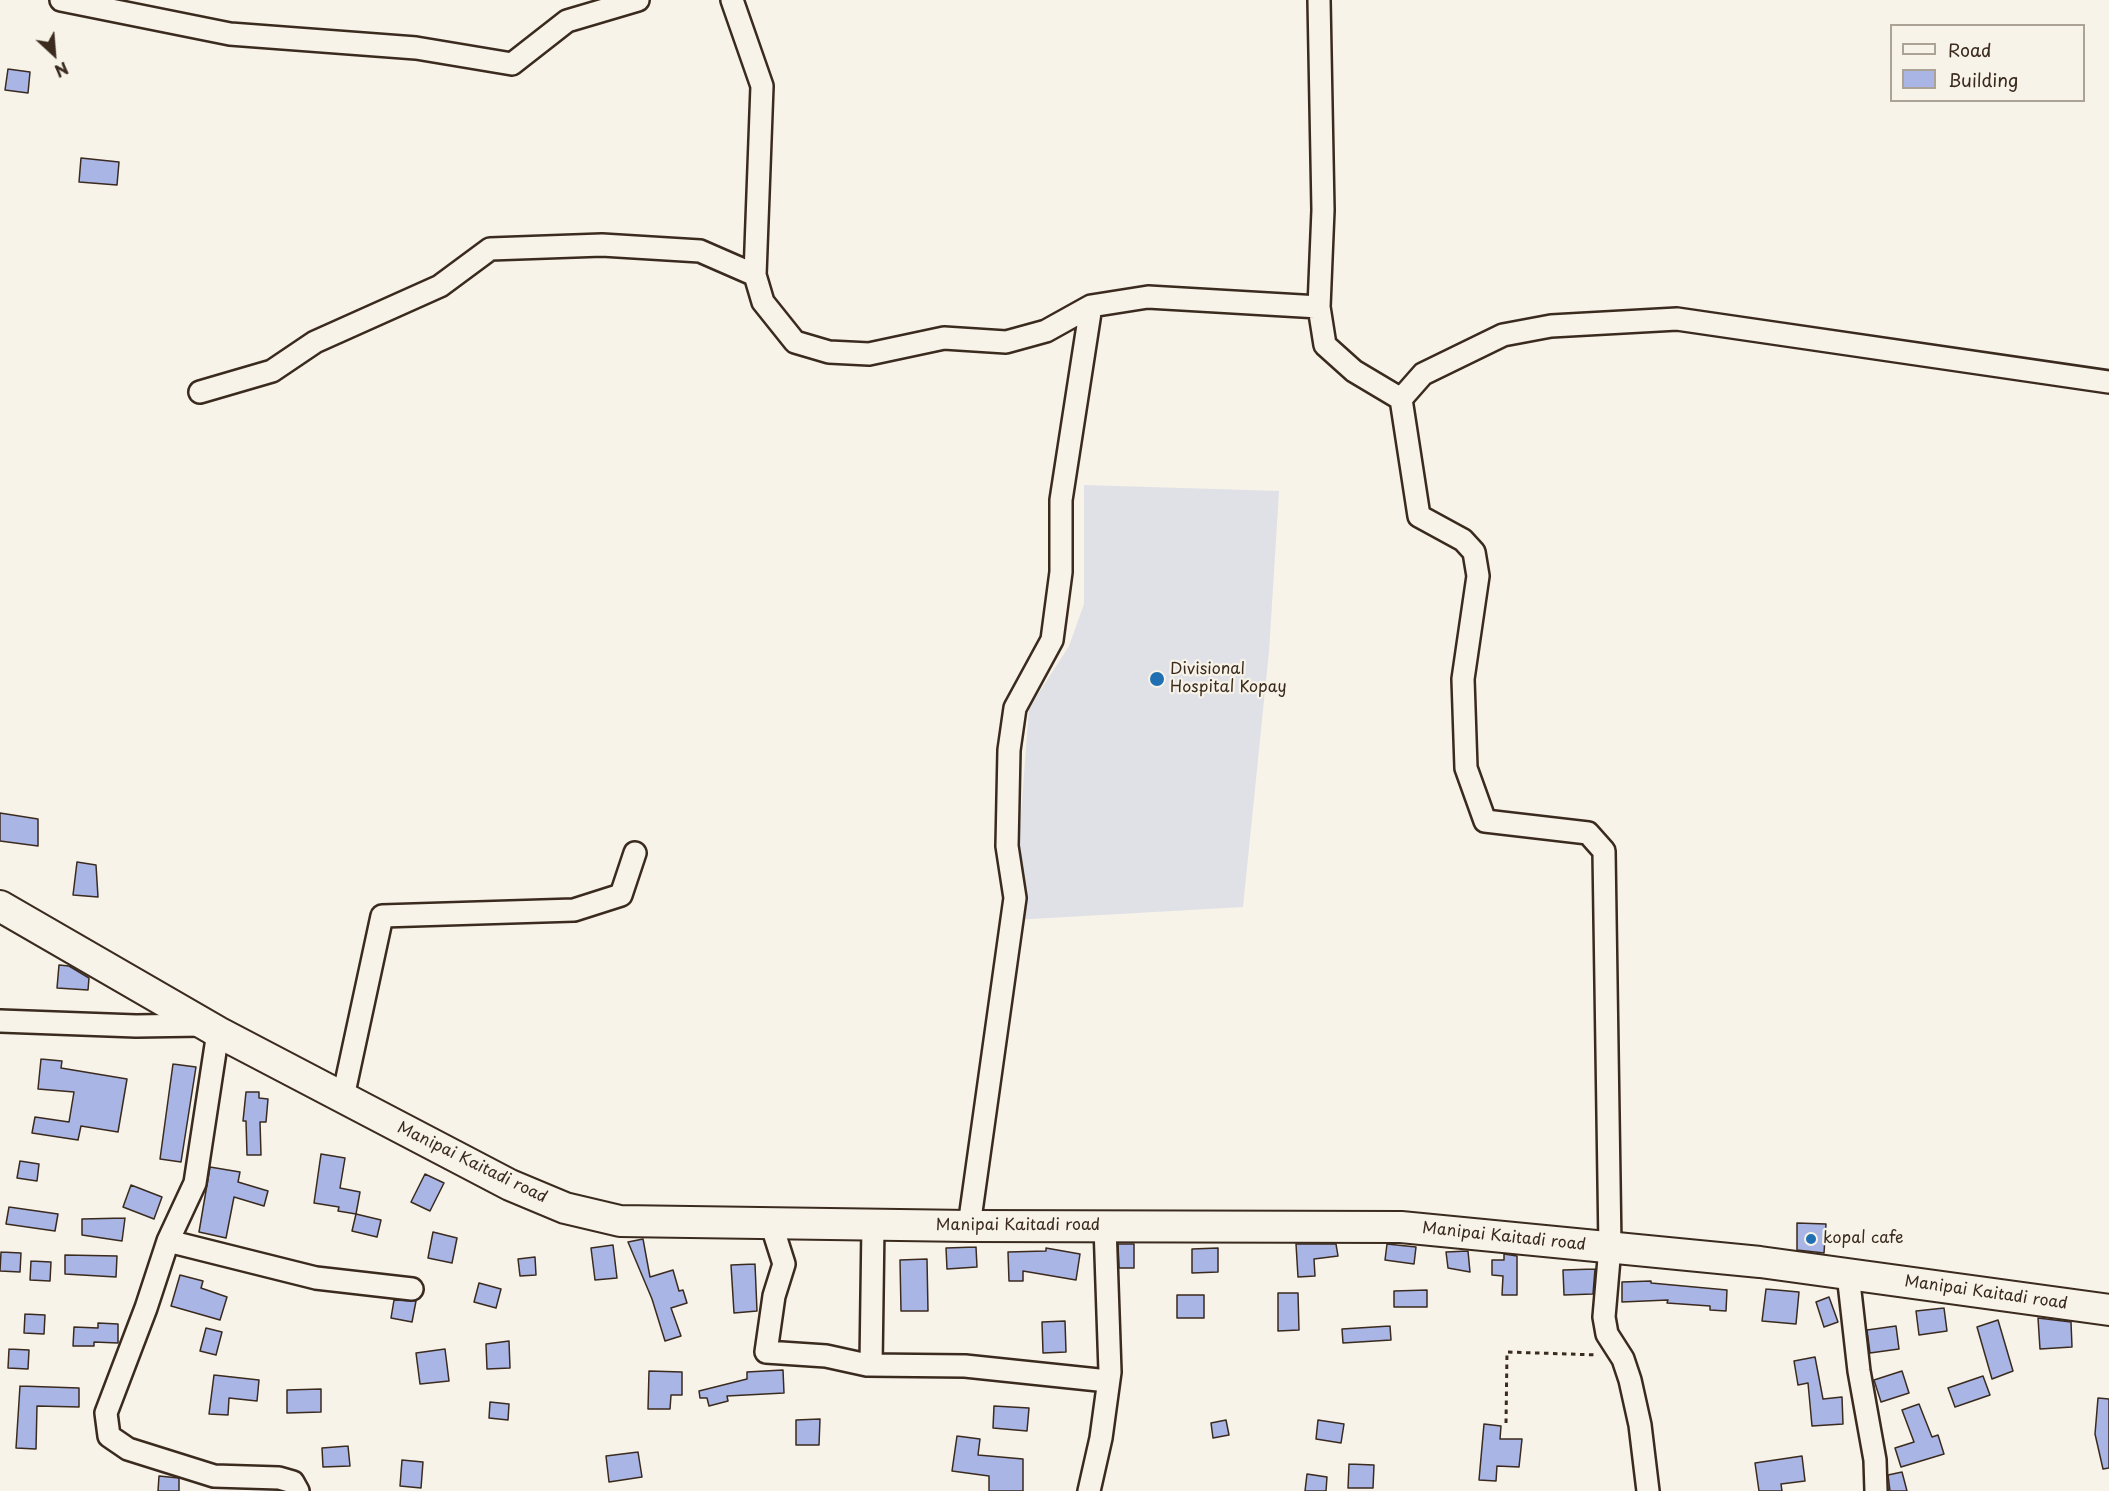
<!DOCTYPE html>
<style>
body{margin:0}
#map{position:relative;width:2109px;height:1491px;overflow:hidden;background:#f7f3e8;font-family:"Playpen Sans",sans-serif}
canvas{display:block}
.legend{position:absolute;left:1890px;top:24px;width:195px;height:78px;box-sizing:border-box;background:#f7f3e8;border:2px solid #aca397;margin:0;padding:8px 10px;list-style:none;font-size:18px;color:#3b2a1e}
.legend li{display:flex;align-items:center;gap:12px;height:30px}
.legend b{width:30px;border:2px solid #aca397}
.north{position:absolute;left:24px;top:24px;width:60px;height:60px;-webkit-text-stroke:4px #f7f3e8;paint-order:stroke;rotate:154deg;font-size:16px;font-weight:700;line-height:24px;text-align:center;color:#3b2a1e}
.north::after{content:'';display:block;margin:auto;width:21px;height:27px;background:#3b2a1e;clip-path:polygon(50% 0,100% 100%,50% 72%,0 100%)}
</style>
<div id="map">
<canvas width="2109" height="1491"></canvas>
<ul class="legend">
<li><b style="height:8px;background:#f7f3e8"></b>Road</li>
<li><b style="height:16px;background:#a9b5e5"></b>Building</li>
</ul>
<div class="north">N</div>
</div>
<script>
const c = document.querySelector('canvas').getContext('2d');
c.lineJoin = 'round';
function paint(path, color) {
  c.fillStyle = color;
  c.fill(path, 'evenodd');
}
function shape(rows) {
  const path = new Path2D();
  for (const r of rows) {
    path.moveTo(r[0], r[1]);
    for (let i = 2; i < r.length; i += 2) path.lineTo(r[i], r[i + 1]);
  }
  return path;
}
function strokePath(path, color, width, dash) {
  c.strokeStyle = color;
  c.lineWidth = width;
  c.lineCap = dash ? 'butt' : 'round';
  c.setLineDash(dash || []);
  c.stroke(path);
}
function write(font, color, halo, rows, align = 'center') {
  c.font = font + ' "Playpen Sans",sans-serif';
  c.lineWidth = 4.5;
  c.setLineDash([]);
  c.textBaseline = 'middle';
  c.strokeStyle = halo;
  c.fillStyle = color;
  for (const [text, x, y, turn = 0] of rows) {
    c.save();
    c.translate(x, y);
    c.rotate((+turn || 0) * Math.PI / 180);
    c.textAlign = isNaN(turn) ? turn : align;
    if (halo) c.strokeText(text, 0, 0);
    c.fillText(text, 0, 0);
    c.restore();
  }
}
paint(shape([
 [1084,485,1279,491,1269,651,1243,907,1013,920,1029,708,1069,646,1084,604]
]), '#e0e0e7');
const building = shape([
 [8,69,30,72,28,93,5,90,8,69],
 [81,158,119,162,117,185,79,182,81,158],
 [0,813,38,819,38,846,0,841,0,813],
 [77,862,96,865,98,897,73,895,77,862],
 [59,965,69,966,89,978,88,990,57,988,59,965],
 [41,1059,62,1061,61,1068,127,1079,118,1132,81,1126,78,1140,32,1133,35,1117,69,1122,74,1092,38,1089,41,1059],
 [173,1064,196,1067,181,1162,160,1159,173,1064],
 [246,1092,259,1092,259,1098,268,1099,266,1122,260,1122,261,1155,247,1155,246,1121,243,1121,246,1092],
 [321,1154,345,1158,340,1188,360,1192,356,1214,338,1211,339,1207,314,1203,321,1154],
 [20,1161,39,1164,37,1181,17,1178,20,1161],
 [210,1167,240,1172,238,1182,268,1191,264,1206,234,1197,226,1238,199,1232,210,1167],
 [425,1174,444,1183,430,1211,411,1202,425,1174],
 [131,1185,162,1197,154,1219,123,1207,131,1185],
 [9,1207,58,1214,55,1231,6,1224,9,1207],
 [356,1214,381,1220,377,1237,352,1231,356,1214],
 [125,1218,122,1241,82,1235,82,1219,125,1218],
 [1797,1223,1826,1224,1824,1253,1797,1250,1797,1223],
 [433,1232,457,1238,452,1263,428,1258,433,1232],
 [643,1239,650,1277,673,1270,679,1291,683,1290,687,1303,671,1308,681,1336,665,1341,652,1299,628,1242,643,1239],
 [1118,1244,1134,1244,1134,1268,1119,1268,1118,1244],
 [1296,1244,1336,1244,1338,1256,1314,1259,1315,1276,1298,1277,1296,1244],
 [1387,1244,1416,1247,1414,1264,1385,1260,1387,1244],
 [613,1245,617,1278,595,1280,591,1248,613,1245],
 [976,1247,977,1267,947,1269,946,1248,976,1247],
 [1046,1248,1080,1254,1076,1280,1023,1271,1023,1281,1009,1281,1008,1252,1046,1251,1046,1248],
 [1218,1248,1218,1272,1192,1273,1192,1249,1218,1248],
 [1468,1251,1470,1272,1448,1268,1446,1252,1468,1251],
 [1,1252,21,1253,20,1272,0,1271,1,1252],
 [1504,1254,1517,1256,1517,1295,1502,1295,1503,1276,1492,1275,1492,1260,1504,1260,1504,1254],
 [65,1255,117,1256,116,1277,65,1274,65,1255],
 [535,1257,536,1275,520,1276,518,1259,535,1257],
 [927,1259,928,1311,901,1311,900,1260,927,1259],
 [31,1261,51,1262,50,1281,30,1280,31,1261],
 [755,1264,757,1311,734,1313,731,1265,755,1264],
 [1595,1269,1593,1294,1564,1295,1563,1270,1595,1269],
 [180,1275,203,1281,201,1288,227,1297,220,1320,171,1306,180,1275],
 [1651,1281,1651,1283,1727,1290,1726,1311,1710,1310,1710,1306,1667,1303,1668,1300,1622,1302,1622,1282,1651,1281],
 [479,1283,501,1289,496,1308,474,1302,479,1283],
 [1766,1289,1799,1292,1796,1324,1762,1321,1766,1289],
 [1427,1290,1427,1307,1394,1307,1394,1291,1427,1290],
 [1278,1293,1298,1293,1299,1330,1278,1331,1278,1293],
 [1177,1295,1204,1295,1204,1318,1177,1318,1177,1295],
 [1829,1297,1838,1322,1824,1327,1816,1302,1829,1297],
 [394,1300,416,1301,412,1322,391,1318,394,1300],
 [1944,1308,1947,1331,1919,1335,1916,1311,1944,1308],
 [25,1314,45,1315,44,1334,24,1333,25,1314],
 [2038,1318,2071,1322,2072,1347,2040,1349,2038,1318],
 [1998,1320,2013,1371,1992,1379,1977,1327,1998,1320],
 [1065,1321,1066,1352,1043,1353,1042,1322,1065,1321],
 [98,1323,118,1324,118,1343,94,1342,94,1346,73,1346,74,1327,98,1328,98,1323],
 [1390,1326,1391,1340,1343,1343,1342,1329,1390,1326],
 [1896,1326,1899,1349,1870,1353,1867,1330,1896,1326],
 [206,1328,222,1332,216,1355,200,1351,206,1328],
 [509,1341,510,1368,487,1369,486,1344,509,1341],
 [9,1349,29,1350,28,1369,8,1368,9,1349],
 [445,1349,449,1381,420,1384,416,1353,445,1349],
 [1815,1357,1823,1399,1842,1397,1843,1424,1812,1426,1808,1383,1798,1385,1794,1361,1815,1357],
 [783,1370,784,1393,727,1396,728,1401,709,1406,707,1398,700,1398,699,1391,747,1379,747,1372,783,1370],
 [649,1371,682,1372,682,1395,671,1395,670,1409,648,1409,649,1371],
 [1902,1371,1909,1393,1881,1402,1874,1380,1902,1371],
 [214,1375,259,1380,257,1401,229,1398,228,1415,209,1414,214,1375],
 [1983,1376,1990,1395,1955,1407,1948,1388,1983,1376],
 [20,1386,79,1388,79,1407,37,1406,36,1449,16,1448,20,1386],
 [321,1389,321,1412,287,1413,287,1390,321,1389],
 [2098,1398,2109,1399,2109,1468,2103,1469,2095,1434,2098,1398],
 [490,1402,509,1404,508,1420,489,1418,490,1402],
 [1919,1404,1932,1437,1938,1435,1944,1454,1901,1467,1895,1448,1914,1442,1902,1410,1919,1404],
 [994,1406,1029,1408,1027,1431,993,1428,994,1406],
 [820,1419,819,1445,796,1445,796,1420,820,1419],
 [1226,1420,1229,1435,1213,1438,1211,1423,1226,1420],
 [1318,1420,1344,1424,1341,1443,1316,1439,1318,1420],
 [1484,1424,1501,1426,1500,1439,1522,1439,1519,1467,1497,1466,1496,1481,1479,1480,1484,1424],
 [957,1436,980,1439,978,1455,1023,1459,1023,1491,989,1491,989,1476,952,1471,957,1436],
 [348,1446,350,1466,323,1467,322,1448,348,1446],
 [638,1452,642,1477,609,1482,606,1456,638,1452],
 [1802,1456,1805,1481,1781,1484,1782,1491,1759,1491,1755,1463,1802,1456],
 [402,1460,423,1462,421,1488,400,1486,402,1460],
 [1349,1464,1374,1465,1373,1488,1348,1488,1349,1464],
 [1902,1472,1907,1491,1890,1491,1888,1475,1902,1472],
 [1307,1474,1327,1477,1326,1491,1305,1491,1307,1474],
 [159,1476,179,1478,179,1491,158,1491,159,1476]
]);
paint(building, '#a9b5e5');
strokePath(building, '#3b2a1e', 1.5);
const minor = shape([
 [61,0,230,34,416,48,512,64,567,21,638,0],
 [732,0,762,86,755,275],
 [1319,0,1323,210,1319,307,1325,345,1354,371,1401,399],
 [200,392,272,371,315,342,440,286,490,249,602,245,700,251,755,275,763,302,795,342,829,352,869,354,944,338,1006,342,1046,331,1091,306,1148,297,1319,307],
 [0,1021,136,1026,203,1025],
 [218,1032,195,1183,168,1241,146,1308,106,1413,109,1436,128,1449,214,1476,279,1478,293,1482,298,1491],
 [343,1097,382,916,574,910,621,895,635,853],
 [771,1223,784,1264,774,1296,766,1352,826,1356,867,1365,965,1366,1108,1381],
 [969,1226,1015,898,1007,846,1009,750,1015,708,1052,640,1061,572,1061,500,1091,306],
 [168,1241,316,1278,412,1289],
 [1848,1274,1859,1371,1875,1460,1876,1491],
 [871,1365,873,1225],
 [1089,1491,1101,1438,1110,1372,1105,1226],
 [1648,1491,1640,1425,1630,1380,1623,1359,1607,1334,1604,1317,1610,1247,1604,851,1588,833,1485,821,1466,768,1463,679,1478,576,1474,552,1463,540,1419,516,1401,399,1423,374,1503,335,1551,326,1677,319,2109,382]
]);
const secondary = shape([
 [0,906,218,1032,510,1185,565,1208,620,1221,969,1226,1401,1227,1760,1262,2109,1310]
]);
strokePath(minor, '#3b2a1e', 26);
strokePath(secondary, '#3b2a1e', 34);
strokePath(shape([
 [1506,1423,1507,1352,1598,1355]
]), '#3b2a1e', 3, [4.5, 4.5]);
strokePath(minor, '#f7f3e8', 21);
strokePath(secondary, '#f7f3e8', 30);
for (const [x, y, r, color] of [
 [1157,679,8,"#1f6fb2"],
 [1811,1239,6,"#1f6fb2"]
]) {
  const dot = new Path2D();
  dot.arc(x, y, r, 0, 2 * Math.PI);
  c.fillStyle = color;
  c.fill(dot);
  strokePath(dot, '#f7f3e8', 2);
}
write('16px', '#3b2a1e', '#f7f3e8', [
 ["Divisional",1170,670],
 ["Hospital Kopay",1170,688],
 ["kopal cafe",1823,1239]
], 'left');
write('16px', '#3b2a1e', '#f7f3e8', [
 ["Manipai Kaitadi road",472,1163,26],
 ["Manipai Kaitadi road",1018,1226],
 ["Manipai Kaitadi road",1504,1237,6],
 ["Manipai Kaitadi road",1986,1293,8]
]);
</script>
